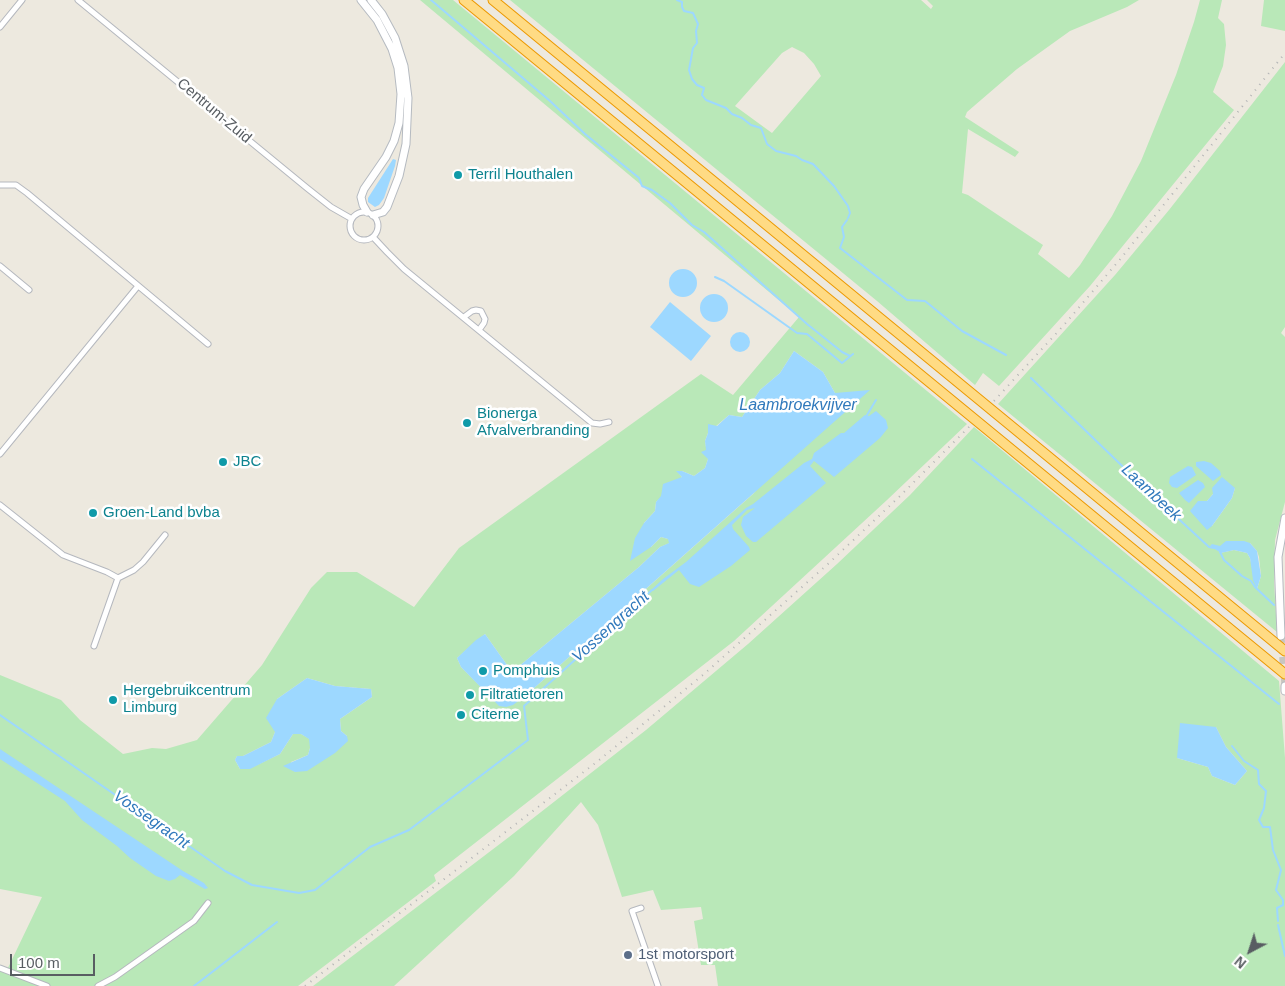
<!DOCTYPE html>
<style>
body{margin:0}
#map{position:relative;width:1285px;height:986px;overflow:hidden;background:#ede9df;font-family:Helvetica,sans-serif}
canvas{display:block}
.north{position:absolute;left:1225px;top:926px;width:50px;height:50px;-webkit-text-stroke:4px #fff;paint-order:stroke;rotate:220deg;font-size:14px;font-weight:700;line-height:20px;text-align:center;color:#585d62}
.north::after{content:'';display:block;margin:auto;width:18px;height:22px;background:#585d62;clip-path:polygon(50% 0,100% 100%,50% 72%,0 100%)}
.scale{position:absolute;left:10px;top:954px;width:85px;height:22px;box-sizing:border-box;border:2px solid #585d62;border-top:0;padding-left:6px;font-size:15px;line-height:18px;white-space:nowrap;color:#585d62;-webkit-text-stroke:4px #fff;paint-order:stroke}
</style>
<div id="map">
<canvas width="1285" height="986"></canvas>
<div class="north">N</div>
<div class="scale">100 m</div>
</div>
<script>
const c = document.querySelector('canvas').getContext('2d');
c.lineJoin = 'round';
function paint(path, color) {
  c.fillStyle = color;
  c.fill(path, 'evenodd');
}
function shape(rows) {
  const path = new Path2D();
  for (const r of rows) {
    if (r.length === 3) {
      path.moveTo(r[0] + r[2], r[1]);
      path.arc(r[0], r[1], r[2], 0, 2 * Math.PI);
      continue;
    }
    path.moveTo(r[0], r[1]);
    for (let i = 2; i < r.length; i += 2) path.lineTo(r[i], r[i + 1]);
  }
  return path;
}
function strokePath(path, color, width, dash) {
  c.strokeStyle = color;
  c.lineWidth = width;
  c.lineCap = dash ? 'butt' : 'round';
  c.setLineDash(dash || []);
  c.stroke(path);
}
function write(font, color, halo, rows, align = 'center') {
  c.font = font + ' Helvetica,sans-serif';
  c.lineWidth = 5;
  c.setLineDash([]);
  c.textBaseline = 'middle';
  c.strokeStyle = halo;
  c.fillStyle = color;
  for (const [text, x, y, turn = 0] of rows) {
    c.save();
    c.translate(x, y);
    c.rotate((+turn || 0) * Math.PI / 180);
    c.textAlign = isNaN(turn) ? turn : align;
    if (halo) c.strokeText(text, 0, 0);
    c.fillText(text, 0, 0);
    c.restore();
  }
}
paint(shape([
 [420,0,453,0,967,424,887,500,734,641,434,875,436,881,298,986,0,986,0,970,6,972,42,897,0,889,0,675,61,700,80,720,123,754,152,748,166,749,197,740,262,665,311,588,327,572,357,572,414,607,459,548,701,374,733,395,799,317],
 [794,351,823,372,835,393,753,494,524,697,487,693,461,667,457,658,485,634,512,672,639,567,660,547,670,543,668,539,661,537,651,547,644,523,655,511,656,502,682,477,677,471,682,471,694,476,705,468,708,459,705,441,708,433,729,415,742,417,760,390,780,373],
 [307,678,335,686,371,689,372,697,340,719,341,731,347,736,295,772,291,762,308,755,310,748,310,739,301,734,293,734,280,754,259,764,240,769,235,760,237,756,243,756,271,742,275,732,277,699],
 [510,0,921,0,931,9,933,6,927,0,1139,0,1127,7,1070,31,1017,69,967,112,965,117,1019,152,1015,157,968,129,962,193,968,195,1043,245,1038,254,1069,278,1080,265,1112,216,1141,161,1176,75,1194,22,1200,0,1222,0,1218,18,1224,24,1226,45,1223,66,1213,92,1234,110,1090,286,999,386,983,373,975,385,877,301],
 [792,47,804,53,814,64,821,76,772,133,735,106,782,53],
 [1264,0,1285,0,1285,31,1261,26],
 [1285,62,1285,327,1281,333,1285,337,1285,502,1275,540,1274,582,1277,632,998,404,1115,275,1169,210],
 [1235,488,1232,498,1212,526,1207,501,1213,494],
 [1250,543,1257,551,1259,557,1261,576,1257,589,1250,558,1247,553,1234,550,1220,553,1215,545,1217,547],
 [974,427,1279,681,1285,758,1285,986,718,986,715,965,701,965,694,921,703,919,701,907,661,910,653,890,622,897,598,825,581,802,514,876,394,986,313,986,509,837,646,730,748,644,837,564,910,495],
 [1216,727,1226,747,1247,771,1235,785,1212,776,1208,767,1177,758]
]), '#b9e8b8');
paint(shape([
 [393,159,396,160,395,166,384,198,379,205,375,207,368,202,368,198],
 [683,283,14],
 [714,308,14],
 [670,302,711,336,691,361,650,327],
 [740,342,10],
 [794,351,823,372,835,393,870,390,524,697,513,705,506,707,499,706,461,667,457,658,476,640,485,634,512,672,639,567,660,547,669,543,668,539,661,537,651,547,630,561,635,538,644,523,655,511,656,502,661,496,663,484,682,477,676,471,682,471,694,476,705,468,708,459,701,452,706,450,705,441,708,433,708,424,717,426,729,415,742,417,760,390,780,373],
 [876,411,886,420,888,428,880,438,834,477,814,461,810,466,826,483,756,542,753,542,746,536,741,525,743,517,755,508,747,510,732,525,733,529,749,547,750,550,731,566,699,587,690,584,679,570,653,591,651,590,663,579,686,562,746,508,753,504,804,463,812,459,814,453,841,433,844,433,865,415,869,416],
 [1204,461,1211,463,1220,471,1221,475,1213,481,1196,466,1196,462],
 [1188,466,1192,467,1196,475,1177,488,1172,487,1169,483,1170,477],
 [1222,477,1235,488,1232,498,1212,526,1207,530,1190,511,1198,501,1207,501,1213,494,1212,488],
 [1198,480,1203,483,1205,487,1189,503,1185,500,1179,493],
 [1226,541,1244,541,1250,543,1257,551,1261,576,1257,589,1253,580,1250,558,1247,553,1234,550,1221,553,1210,546,1212,544,1220,546],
 [307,678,335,686,371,689,372,697,340,719,341,731,347,736,348,741,335,753,307,771,295,772,283,766,308,755,310,748,309,739,301,734,293,734,280,754,250,769,240,769,235,760,237,756,243,756,271,742,275,732,266,718,277,699],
 [1180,723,1216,727,1226,747,1247,771,1235,785,1212,776,1208,767,1177,758],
 [0,749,183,871,204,883,208,888,205,889,180,875,175,879,169,881,156,876,130,858,117,846,82,820,65,801,0,759]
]), '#9dd8ff');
strokePath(shape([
 [431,0,550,101,585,134,639,178,642,186,652,190,670,203,692,225,704,232,807,324,842,352,850,356],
 [677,0,682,2,682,7,684,11,693,13,698,24,696,31,697,43,693,48,689,70,692,79,697,85,704,88,702,95,706,100,726,108,732,114,742,118,751,125,761,128,767,144,776,151,796,156,802,160,813,164,834,186,848,206,850,213,848,218],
 [847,220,842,227,844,237,840,248,907,300,925,301,962,331,1006,355],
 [715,277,724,281,797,333,807,334,842,363,853,354],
 [1031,378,1144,487,1209,547,1214,548],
 [867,415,876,400],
 [972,459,1279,704],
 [1220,552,1224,560,1242,576,1251,581,1255,587,1274,605],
 [0,715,225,871,252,885,299,893,315,890,370,847,409,830,528,740,524,706,652,590],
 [1232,746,1244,761,1258,770,1259,784,1266,791,1264,808,1259,820,1263,827,1270,827,1273,850,1281,870,1276,890,1283,900,1283,905,1277,908,1278,921],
 [1278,925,1285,956],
 [194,986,277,922]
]), '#9dd8ff', 2);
strokePath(shape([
 [1281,636,1285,686]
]), '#c8c6c0', 7, [7, 3.5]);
const street = shape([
 [78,0,307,188,331,207,352,219],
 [0,27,22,0],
 [0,185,16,185,27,193,208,344],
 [364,226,14],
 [373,237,387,252,404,269,592,423,600,424,609,422],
 [0,266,29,290],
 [464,317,472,311,476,310,481,311,485,319,484,323,479,330],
 [0,454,138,286],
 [0,505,63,555,107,572,118,578,134,570,143,562,165,535],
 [94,646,118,578],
 [641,908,632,911,658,986],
 [0,968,47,986],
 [98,986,115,977,194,921,208,903]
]);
const secondary = shape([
 [361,0,377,20,392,49,398,68,401,94,399,123,394,141,386,157,364,189,361,197,363,205,367,212],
 [371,0,382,14,395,38,404,66,408,98,406,144,399,176,387,207,383,212,373,215],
 [1281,636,1278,557,1285,518],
 [1285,686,1285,691]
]);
const highway = shape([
 [464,0,1285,674],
 [493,0,1285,651]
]);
strokePath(street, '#b5b8be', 7);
strokePath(secondary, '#b5bac0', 9);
strokePath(highway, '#ec9900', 11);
strokePath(street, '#fff', 5);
strokePath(secondary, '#fff', 7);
strokePath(highway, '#ffdb84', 9);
strokePath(shape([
 [994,401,1064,325,1122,257,1285,53],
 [305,986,598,761,704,674,829,563,898,498,970,426]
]), '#b3b4b5', 2, [1, 6]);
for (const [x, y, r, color] of [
 [458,175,5,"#0f9aa8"],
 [467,423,5,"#0f9aa8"],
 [223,462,5,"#0f9aa8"],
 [93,513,5,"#0f9aa8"],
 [483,671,5,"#0f9aa8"],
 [470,695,5,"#0f9aa8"],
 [113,700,5,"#0f9aa8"],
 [461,715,5,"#0f9aa8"],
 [628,955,5,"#5c6f8a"]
]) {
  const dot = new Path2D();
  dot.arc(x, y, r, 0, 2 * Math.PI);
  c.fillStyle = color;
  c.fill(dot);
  strokePath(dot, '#fff', 2);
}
write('15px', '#585d62', '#fff', [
 ["Centrum-Zuid",214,111,40]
]);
write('15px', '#0d838f', '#fff', [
 ["Terril Houthalen",468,175],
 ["Bionerga",477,414],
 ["Afvalverbranding",477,431],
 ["JBC",233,462],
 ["Groen-Land bvba",103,513],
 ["Pomphuis",493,671],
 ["Hergebruikcentrum",123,691],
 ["Limburg",123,708],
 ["Filtratietoren",480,695],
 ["Citerne",471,715]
], 'left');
write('15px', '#4e5e75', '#fff', [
 ["1st motorsport",638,955]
], 'left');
write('italic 16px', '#3079bc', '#fff', [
 ["Laambroekvijver",798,406],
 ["Laambeek",1151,493,43],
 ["Vossengracht",611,627,-42],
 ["Vossegracht",151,820,35]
]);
</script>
